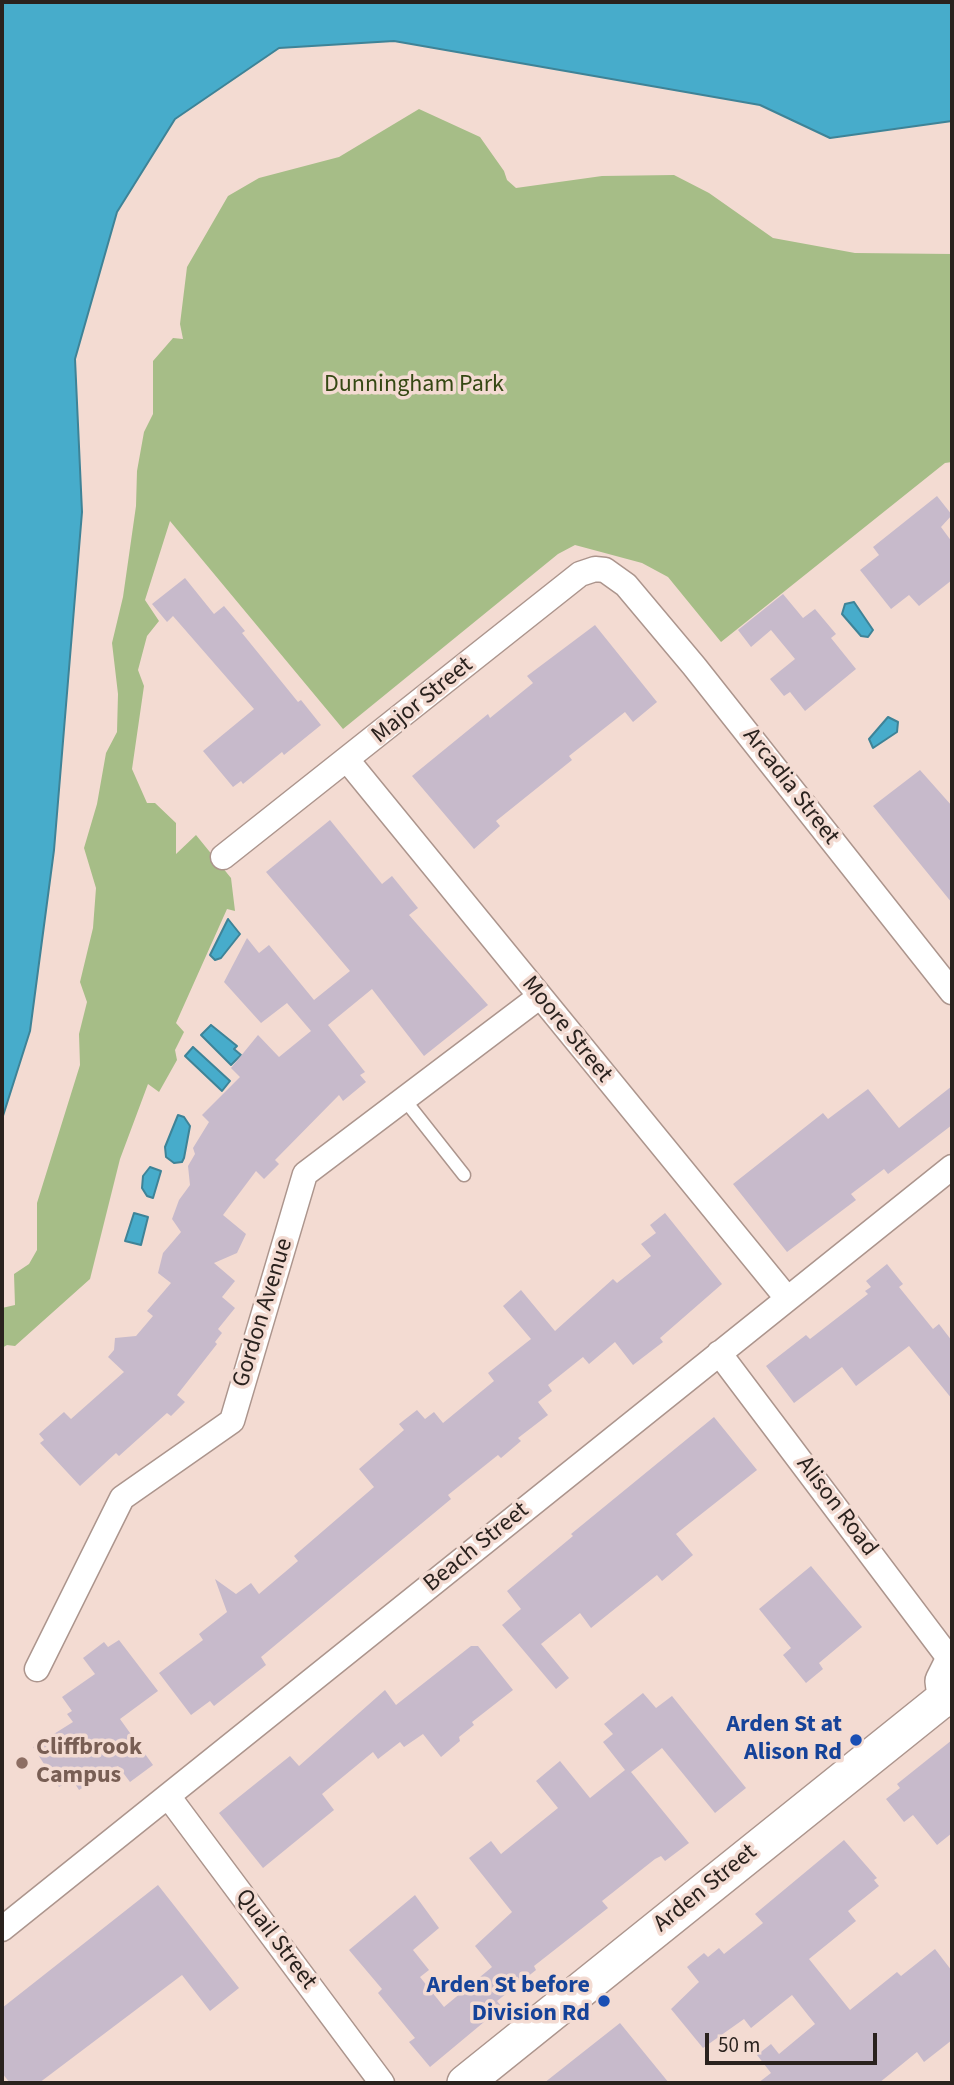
<!DOCTYPE html>
<style>
body{margin:0}
#map{position:relative;width:954px;height:2085px;overflow:hidden;background:#f3dbd2;font-family:"Source Sans 3",sans-serif}
canvas{display:block}
.frame{position:absolute;inset:0;border:4px solid #2a221e;pointer-events:none}
.scale{position:absolute;left:705px;top:2033px;width:172px;height:32px;box-sizing:border-box;border:4px solid #2a221e;border-top:0;padding-left:9px;font-size:21px;line-height:24px;white-space:nowrap;color:#2a221e;-webkit-text-stroke:5px #f3dbd2;paint-order:stroke}
</style>
<div id="map">
<canvas width="954" height="2085"></canvas>
<div class="frame"></div>
<div class="scale">50 m</div>
</div>
<script>
const c = document.querySelector('canvas').getContext('2d');
c.lineJoin = 'round';
function paint(path, color) {
  c.fillStyle = color;
  c.fill(path, 'evenodd');
}
function shape(rows) {
  const path = new Path2D();
  for (const r of rows) {
    path.moveTo(r[0], r[1]);
    for (let i = 2; i < r.length; i += 2) path.lineTo(r[i], r[i + 1]);
  }
  return path;
}
function strokePath(path, color, width, dash) {
  c.strokeStyle = color;
  c.lineWidth = width;
  c.lineCap = dash ? 'butt' : 'round';
  c.setLineDash(dash || []);
  c.stroke(path);
}
function write(font, color, halo, rows, align = 'center') {
  c.font = font + ' "Source Sans 3",sans-serif';
  c.lineWidth = 7;
  c.setLineDash([]);
  c.textBaseline = 'middle';
  c.strokeStyle = halo;
  c.fillStyle = color;
  for (const [text, x, y, turn = 0] of rows) {
    c.save();
    c.translate(x, y);
    c.rotate((+turn || 0) * Math.PI / 180);
    c.textAlign = isNaN(turn) ? turn : align;
    if (halo) c.strokeText(text, 0, 0);
    c.fillText(text, 0, 0);
    c.restore();
  }
}
paint(shape([
 [419,109,480,137,504,171,507,180,516,188,602,176,674,175,709,193,773,238,855,253,952,254,952,462,945,463,721,642,668,577,642,563,575,545,558,554,343,729,170,521,145,600,159,621,147,636,138,670,144,686,132,769,147,803,155,803,176,823,176,854,196,835,231,878,235,911,227,909,176,1023,184,1032,175,1050,177,1060,159,1092,148,1084,120,1159,90,1279,15,1346,7,1345,2,1348,2,1308,15,1305,14,1274,29,1264,37,1250,37,1203,80,1065,79,1034,87,1002,80,982,93,928,96,888,84,848,97,804,106,753,117,732,118,694,112,643,123,597,136,506,137,471,144,432,153,414,153,361,173,338,183,339,180,324,187,267,228,196,259,178,339,157]
]), '#a6bd87');
const water = shape([
 [2,2,952,2,952,121,830,138,760,105,394,41,279,48,175,119,117,212,75,359,82,512,54,850,30,1031,2,1119,2,2],
 [854,602,873,630,868,637,861,636,842,614,845,604,854,602],
 [888,717,898,722,897,732,873,748,869,739,888,717],
 [228,919,240,934,221,958,215,960,210,955,228,919],
 [211,1025,237,1046,234,1049,241,1055,231,1065,201,1035,211,1025],
 [193,1047,230,1081,222,1091,185,1056,193,1047],
 [178,1115,184,1117,190,1126,184,1158,182,1162,174,1163,166,1157,165,1147,178,1115],
 [150,1167,161,1171,153,1198,147,1196,142,1188,143,1176,150,1167],
 [134,1213,148,1217,141,1245,125,1241,134,1213]
]);
paint(water, '#47accb');
strokePath(water, '#3e8397', 2);
paint(shape([
 [937,496,952,515,941,527,952,542,952,580,919,606,909,595,891,609,860,570,879,555,873,547],
 [185,578,214,614,224,606,245,631,242,633,298,702,301,700,321,725,284,755,282,752,243,784,241,781,233,787,203,751,254,709,173,616,167,622,152,604],
 [783,594,803,618,815,609,836,634,831,638,856,669,805,711,790,692,784,696,770,679,795,659,771,630,751,647,738,630],
 [595,625,657,702,633,722,625,712,569,756,572,760,496,821,500,826,474,849,412,776,488,714,490,718,533,683,527,676],
 [920,770,952,806,952,903,873,806],
 [330,820,382,884,392,876,418,908,409,915,488,1005,424,1056,372,989,328,1025,365,1072,360,1075,366,1082,343,1101,339,1095,275,1160,279,1164,264,1179,256,1171,223,1215,246,1234,237,1253,214,1263,235,1281,222,1297,235,1308,218,1329,222,1333,215,1342,217,1344,177,1395,185,1402,171,1416,167,1413,119,1456,116,1453,80,1486,40,1443,44,1440,39,1434,64,1412,71,1419,124,1372,108,1357,114,1350,115,1338,136,1336,153,1316,147,1311,171,1283,158,1273,163,1253,181,1232,172,1219,179,1200,190,1185,188,1166,195,1154,193,1148,209,1122,202,1115,240,1077,231,1068,258,1035,279,1057,311,1031,287,1003,261,1023,224,982,247,938,259,953,269,945,314,1000,350,971,266,872],
 [952,1086,952,1125,888,1174,884,1169,851,1194,856,1200,787,1252,733,1184,823,1113,828,1119,868,1089,899,1128],
 [665,1213,722,1284,660,1338,663,1342,633,1365,615,1342,589,1364,583,1357,548,1385,552,1391,538,1402,548,1415,518,1438,521,1441,501,1458,498,1455,448,1495,451,1499,261,1657,266,1665,214,1706,210,1701,191,1715,159,1673,203,1640,199,1634,227,1612,215,1579,236,1594,251,1583,259,1594,298,1561,294,1556,374,1487,359,1469,404,1430,399,1424,417,1410,425,1419,434,1412,443,1423,494,1381,488,1373,531,1339,503,1306,521,1290,555,1331,613,1279,617,1283,651,1256,641,1244,656,1233,650,1225],
 [887,1264,903,1284,899,1287,933,1329,939,1324,952,1341,952,1399,909,1346,856,1386,842,1367,794,1403,766,1366,806,1335,810,1339,868,1294,865,1291,871,1287,866,1281],
 [714,1417,757,1470,676,1534,693,1555,662,1581,657,1575,591,1628,580,1613,541,1644,569,1678,556,1689,502,1625,521,1609,507,1591,573,1536,571,1534],
 [811,1566,862,1627,819,1663,823,1669,806,1683,783,1655,791,1648,759,1609],
 [119,1640,158,1691,120,1719,153,1765,130,1782,118,1766,79,1790,72,1779,59,1787,33,1747,73,1722,67,1714,72,1711,62,1697,95,1674,83,1658,104,1642,108,1647],
 [471,1646,478,1646,513,1690,472,1722,474,1725,459,1737,460,1741,441,1757,423,1734,404,1747,400,1742,378,1759,373,1752,322,1794,334,1810,263,1868,219,1813,290,1756,299,1766,385,1690,396,1705],
 [643,1693,656,1708,672,1696,746,1788,715,1813,662,1748,631,1772,689,1843,665,1861,661,1856,655,1859,602,1901,608,1908,534,1966,536,1970,497,2001,502,2007,430,2067,409,2042,415,2038,378,1993,382,1989,349,1950,415,1895,439,1928,413,1950,429,1970,420,1977,444,2007,492,1967,475,1946,512,1912,469,1858,491,1841,501,1854,558,1808,536,1781,560,1761,590,1798,625,1770,603,1742,613,1734,604,1724],
 [952,1740,952,1833,937,1845,913,1815,904,1822,886,1799,900,1788,897,1784],
 [844,1840,877,1878,874,1880,879,1886,848,1911,856,1921,809,1959,850,2010,897,1972,901,1976,935,1949,952,1971,952,2040,924,2062,917,2052,879,2083,758,2083,771,2073,757,2055,771,2044,779,2054,815,2024,792,1995,751,2028,744,2019,703,2048,671,2009,699,1982,687,1967,704,1953,708,1957,719,1948,724,1954,763,1923,755,1914],
 [158,1885,239,1988,210,2011,182,1975,39,2083,10,2083,2,2073,2,2008],
 [620,2023,669,2083,544,2083,587,2049]
]), '#c7bacb');
const service = shape([
 [404,1099,464,1175]
]);
const minor = shape([
 [348,761,786,1297],
 [223,857,580,574,595,569,605,570,626,585,694,666,952,992],
 [719,1353,952,1662],
 [37,1669,122,1498,232,1421,305,1174,539,997],
 [168,1796,382,2083],
 [2,1929,952,1167]
]);
const secondary = shape([
 [952,1663,943,1681,944,1689,952,1699],
 [465,2083,948,1695]
]);
strokePath(service, '#ac958d', 15);
strokePath(minor, '#ac958d', 27);
strokePath(secondary, '#ac958d', 38);
strokePath(service, '#fff', 12);
strokePath(minor, '#fff', 24);
strokePath(secondary, '#fff', 35);
for (const [x, y, r, color] of [
 [856,1740,7,"#1a4fb4"],
 [22,1763,7,"#8d6e63"],
 [604,2001,7,"#1a4fb4"]
]) {
  const dot = new Path2D();
  dot.arc(x, y, r, 0, 2 * Math.PI);
  c.fillStyle = color;
  c.fill(dot);
  strokePath(dot, '#f3dbd2', 2.5);
}
write('24px', '#354813', '#f3dbd2', [
 ["Dunningham Park",414,386]
]);
write('24px', '#2a221e', '#f3dbd2', [
 ["Major Street",423,701,-39],
 ["Arcadia Street",790,787,52],
 ["Moore Street",566,1030,51],
 ["Gordon Avenue",264,1313,-73],
 ["Alison Road",836,1507,53],
 ["Beach Street",477,1548,-39],
 ["Arden Street",706,1889,-39],
 ["Quail Street",275,1940,53]
]);
write('bold 24px', '#164399', '#f3dbd2', [
 ["Arden St at",842,1726],
 ["Alison Rd",842,1754],
 ["Arden St before",590,1987],
 ["Division Rd",590,2015]
], 'right');
write('bold 24px', '#785e54', '#f3dbd2', [
 ["Cliffbrook",36,1749],
 ["Campus",36,1777]
], 'left');
</script>
